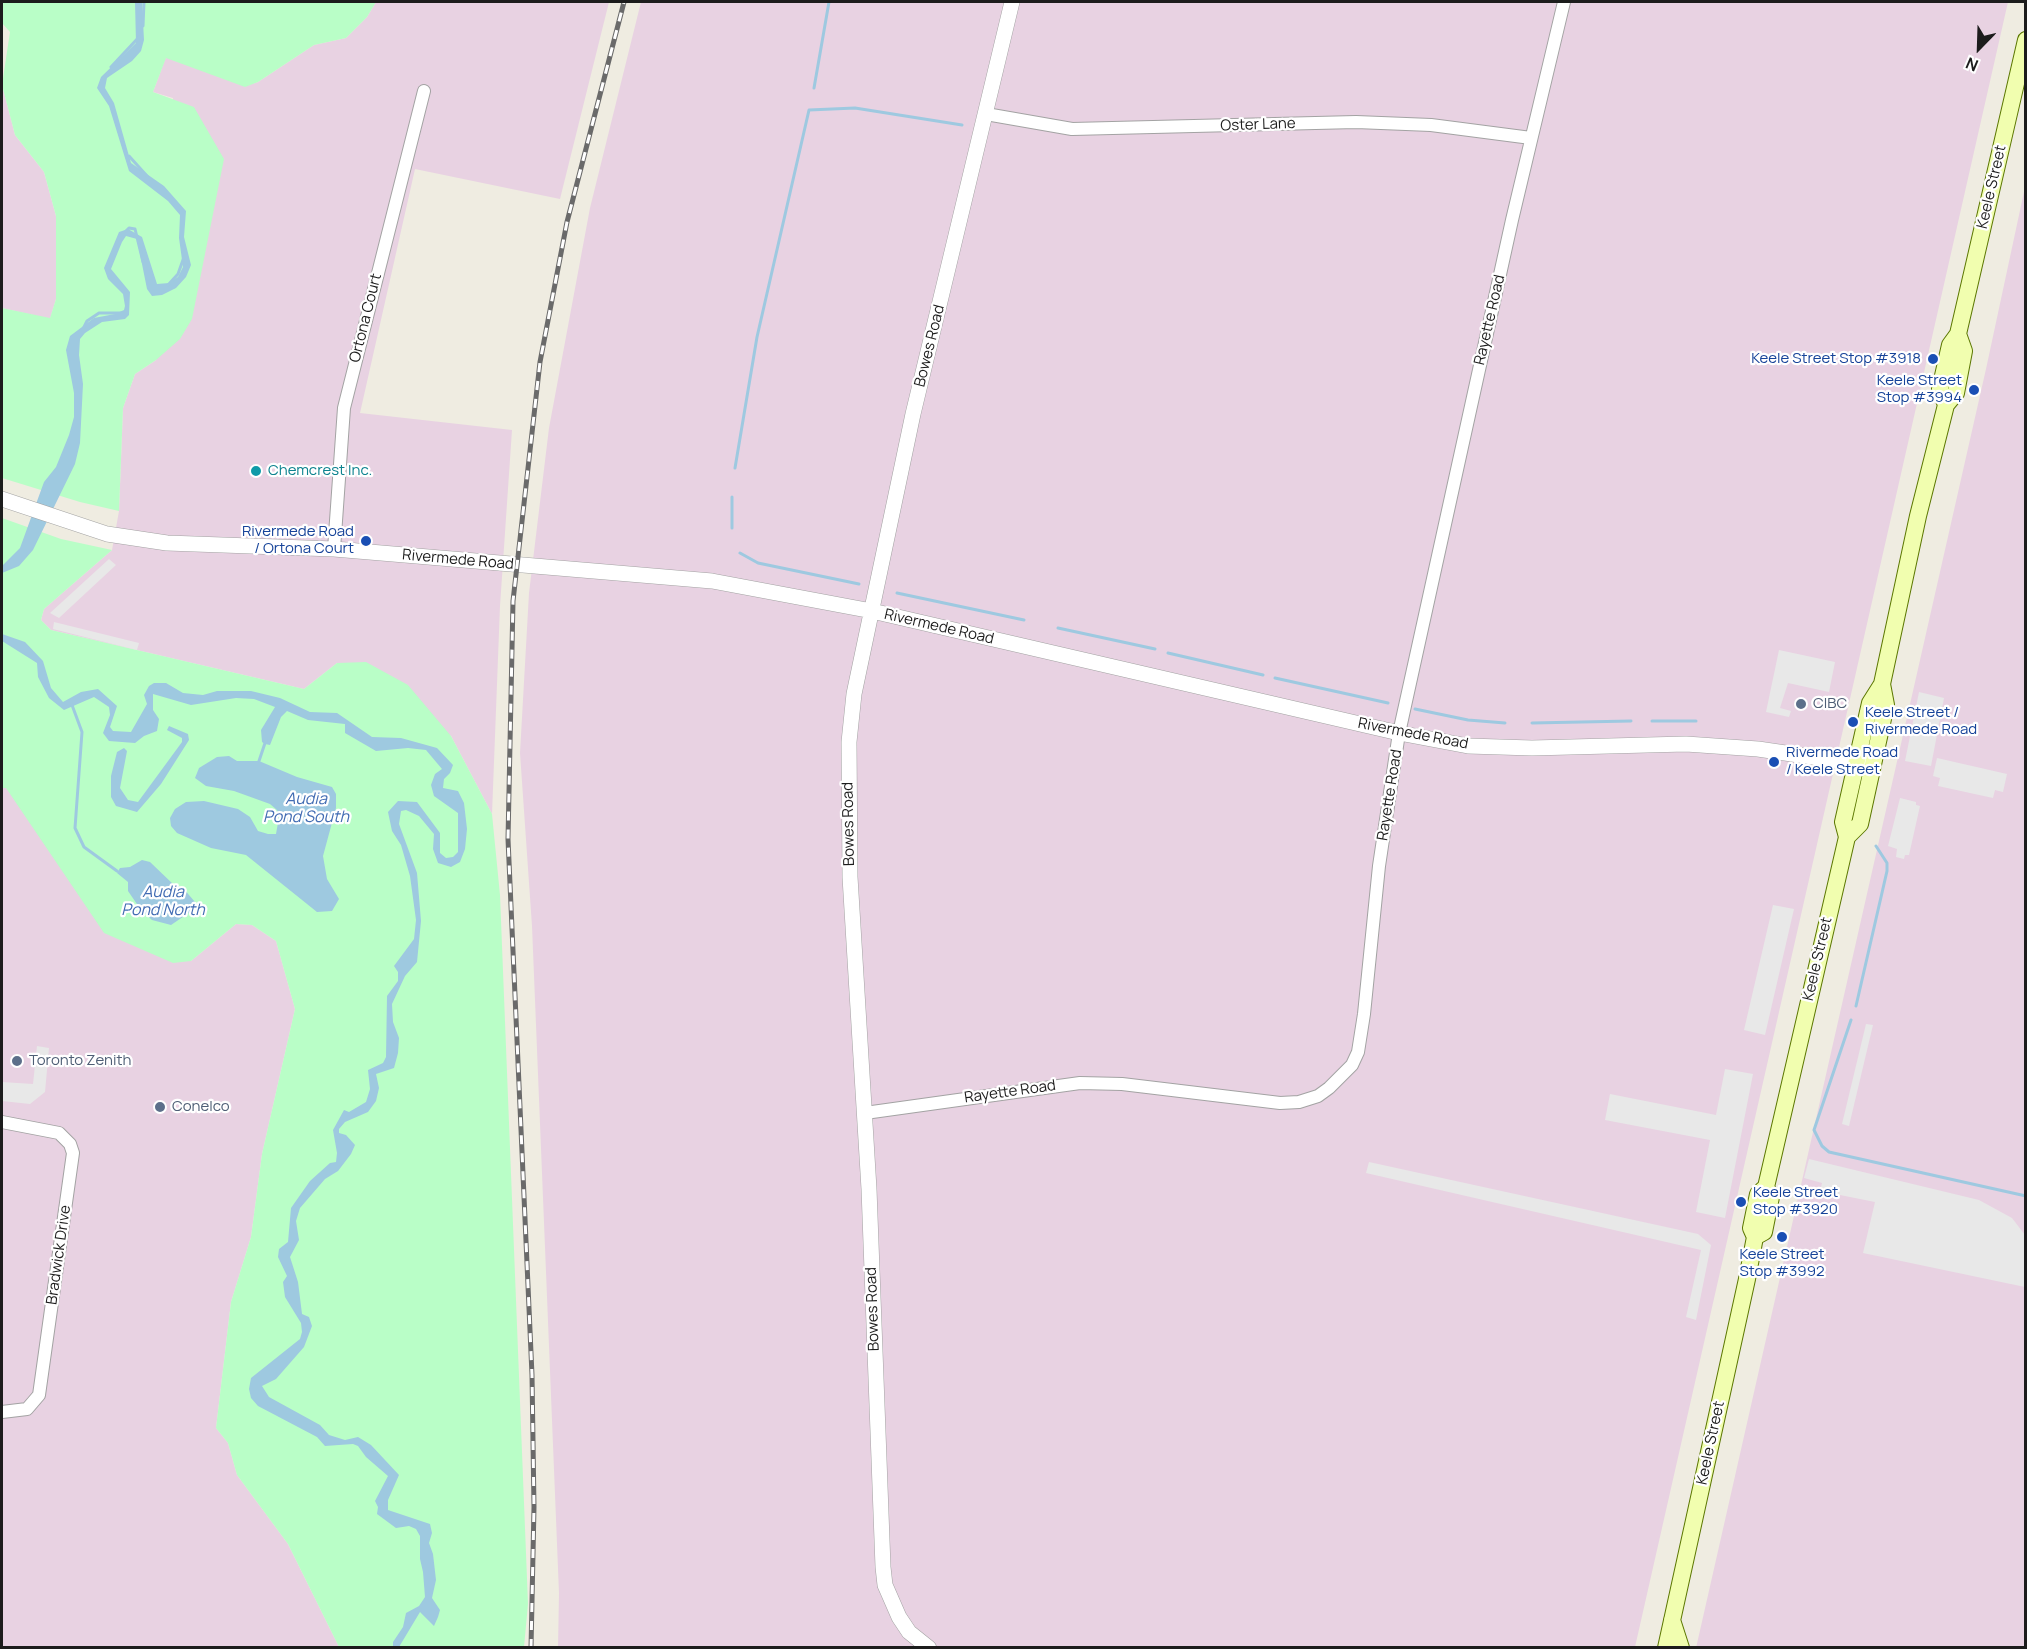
<!DOCTYPE html>
<style>
body{margin:0}
#map{position:relative;width:2027px;height:1649px;overflow:hidden;background:#efece1;font-family:Manrope,sans-serif}
canvas{display:block}
.frame{position:absolute;inset:0;border:3px solid #1c1c1c;pointer-events:none}
.north{position:absolute;left:1949px;top:18px;width:60px;height:60px;-webkit-text-stroke:4px #fff;paint-order:stroke;rotate:203deg;font-size:16px;font-weight:700;line-height:24px;text-align:center;color:#1c1c1c}
.north::after{content:'';display:block;margin:auto;width:21px;height:27px;background:#1c1c1c;clip-path:polygon(50% 0,100% 100%,50% 72%,0 100%)}
</style>
<div id="map">
<canvas width="2027" height="1649"></canvas>
<div class="frame"></div>
<div class="north">N</div>
</div>
<script>
const c = document.querySelector('canvas').getContext('2d');
c.lineJoin = 'round';
function paint(path, color) {
  c.fillStyle = color;
  c.fill(path, 'evenodd');
}
function shape(rows) {
  const path = new Path2D();
  for (const r of rows) {
    path.moveTo(r[0], r[1]);
    for (let i = 2; i < r.length; i += 2) path.lineTo(r[i], r[i + 1]);
  }
  return path;
}
function strokePath(path, color, width, dash) {
  c.strokeStyle = color;
  c.lineWidth = width;
  c.lineCap = dash ? 'butt' : 'round';
  c.setLineDash(dash || []);
  c.stroke(path);
}
function write(font, color, halo, rows, align = 'center') {
  c.font = font + ' Manrope,sans-serif';
  c.lineWidth = 4.5;
  c.setLineDash([]);
  c.textBaseline = 'middle';
  c.strokeStyle = halo;
  c.fillStyle = color;
  for (const [text, x, y, turn = 0] of rows) {
    c.save();
    c.translate(x, y);
    c.rotate((+turn || 0) * Math.PI / 180);
    c.textAlign = isNaN(turn) ? turn : align;
    if (halo) c.strokeText(text, 0, 0);
    c.fillText(text, 0, 0);
    c.restore();
  }
}
paint(shape([
 [376,2,609,2,560,199,415,169,360,413,512,430,500,606,492,814,451,736,337,663,304,689,51,630,41,620,44,609,112,550,119,511,123,408,135,374,156,360,173,98,153,92,166,57,245,86,258,82,314,45,346,38,367,17],
 [641,2,2008,2,1635,1647,558,1648,559,1593,532,926,520,753,529,593,549,428,590,208],
 [2,85,15,135,44,172,56,216,56,299,50,319,2,308],
 [2025,187,2025,1647,1696,1648,1986,369],
 [2,788,6,788,191,961,236,924,252,925,276,941,295,1009,262,1154,251,1237,231,1302,216,1428,228,1443,237,1475,288,1544,339,1647,2,1647]
]), '#e8d2e2');
paint(shape([
 [2,2,376,2,367,17,346,38,314,45,258,82,245,87,166,58,153,92,194,107,224,159,192,319,180,339,156,360,135,374,123,408,119,511,80,502,2,478,2,308,50,318,56,299,56,216,44,172,15,135,2,85,10,32,2,23],
 [2,518,61,539,112,550,44,609,41,620,51,630,304,689,337,663,366,662,408,685,451,736,492,814,500,895,528,1604,524,1647,339,1647,288,1544,237,1475,228,1443,216,1428,231,1302,251,1237,262,1154,295,1009,276,941,252,925,236,924,191,961,173,963,104,933,6,788,2,788]
]), '#b9fec7');
paint(shape([
 [109,559,116,565,59,618,50,613],
 [54,622,139,643,137,650,53,629],
 [1779,650,1835,662,1829,692,1788,683,1780,708,1791,711,1789,717,1766,712],
 [1919,692,1944,698,1931,766,1905,761],
 [1937,758,2007,774,2003,792,1995,790,1993,798,1938,786,1940,778,1933,776],
 [1900,798,1916,802,1916,805,1920,806,1909,855,1905,855,1904,859,1896,857,1897,849,1888,846],
 [1773,905,1794,909,1765,1035,1744,1030],
 [1866,1024,1873,1025,1849,1126,1842,1124],
 [37,1046,49,1048,45,1092,30,1104,2,1101,2,1082,33,1084],
 [1725,1069,1753,1074,1725,1218,1696,1212,1710,1140,1605,1120,1610,1094,1716,1115],
 [1809,1159,1979,1200,2012,1218,2025,1235,2025,1287,1863,1253,1875,1202,1820,1191,1822,1183,1804,1178],
 [1369,1162,1698,1234,1711,1245,1696,1320,1686,1317,1701,1250,1366,1173]
]), '#e8e8e8');
paint(shape([
 [135,2,142,2,144,40,141,51,132,61,107,78,105,88,114,103,131,163,164,186,186,211,184,237,191,265,186,277,176,288,162,295,152,296,147,289,137,239,126,236,122,242,111,269,130,292,129,315,125,319,102,322,85,333,80,339,79,355,83,384,80,443,75,464,33,550,19,566,2,573,2,566,20,548,44,482,56,467,69,435,74,417,74,393,66,350,70,336,94,318,115,314,124,310,125,306,123,294,108,279,104,268,119,232,128,229,142,237,157,284,169,283,178,277,183,267,179,238,180,215,168,201,129,171,109,106,97,88,101,77,136,43],
 [2,634,25,642,43,661,51,688,63,702,81,692,98,689,117,706,110,727,113,731,131,732,147,704,144,695,149,686,154,683,166,683,183,693,203,695,217,691,251,691,280,698,310,712,337,713,372,737,401,738,437,748,453,765,450,773,444,779,443,788,458,791,464,803,467,829,465,849,460,862,451,867,438,863,433,849,434,834,419,816,406,810,401,811,399,824,417,873,421,921,417,962,405,976,392,1004,393,1022,399,1038,398,1053,394,1068,376,1074,379,1088,376,1101,368,1112,345,1122,339,1129,339,1133,346,1135,355,1145,351,1154,338,1171,325,1179,300,1208,296,1221,299,1240,290,1257,298,1282,302,1314,309,1317,312,1326,304,1347,276,1379,262,1386,269,1397,320,1425,329,1435,345,1440,358,1437,371,1445,399,1475,388,1500,388,1510,430,1524,432,1533,429,1543,433,1554,436,1580,432,1598,440,1610,438,1617,434,1626,420,1612,399,1647,393,1647,393,1642,403,1627,406,1613,419,1606,425,1597,423,1572,420,1559,420,1536,416,1529,409,1526,396,1528,377,1514,378,1507,375,1501,388,1476,366,1457,358,1446,353,1444,325,1446,317,1437,258,1406,251,1398,249,1389,251,1378,300,1339,302,1332,301,1323,285,1297,283,1282,287,1276,278,1257,279,1249,288,1242,291,1208,310,1181,330,1163,336,1162,337,1153,333,1130,344,1110,349,1112,366,1102,370,1089,368,1070,383,1063,386,1057,387,996,398,981,398,972,394,966,414,939,416,920,410,876,401,845,392,831,388,812,398,801,417,802,440,833,440,853,446,858,453,857,458,852,458,813,434,796,431,785,435,774,442,769,426,750,408,748,376,751,345,733,345,724,308,720,287,711,281,717,270,745,265,744,262,742,261,730,275,707,254,699,236,698,191,705,153,694,153,710,159,719,157,731,144,736,135,743,109,741,103,733,110,715,109,707,94,697,64,710,49,698,38,677,37,663,2,641],
 [169,726,188,734,189,740,161,784,137,812,116,806,111,797,111,776,117,752,124,748,127,751,120,788,128,800,138,802,182,742,182,738,167,730],
 [229,756,237,761,259,761,297,777,332,787,336,794,336,808,323,856,327,879,339,899,332,911,317,912,246,855,211,848,177,833,171,826,170,818,175,809,186,802,204,801,238,809,250,817,258,831,268,834,276,834,279,817,277,810,270,804,234,791,206,786,195,778,199,768,217,757],
 [142,860,150,862,174,885,183,888,195,902,196,908,171,925,152,920,141,910,128,891,128,882,117,873,120,868,130,867]
]), '#9ec9e0');
strokePath(shape([
 [143,26,144,2],
 [111,67,139,37],
 [814,88,829,2],
 [129,156,147,176],
 [126,231,129,228,135,229,143,262],
 [168,285,178,274,184,257],
 [84,327,87,321,99,313,122,313],
 [735,468,757,337,809,110,855,108,962,125],
 [732,497,732,528],
 [740,553,758,563,859,584],
 [897,593,1024,620],
 [1058,628,1155,649],
 [1168,653,1263,675],
 [1275,678,1388,703],
 [72,705,82,732,75,828,84,847,117,871],
 [1415,709,1468,720,1505,723],
 [1652,721,1696,721],
 [1532,723,1631,721],
 [259,761,266,740],
 [1856,1006,1887,871,1887,863,1876,846],
 [1851,1020,1814,1130,1822,1146,1829,1152,2026,1196]
]), '#9ec9e0', 3);
const minor = shape([
 [986,114,1072,129,1356,122,1431,125,1531,138],
 [334,549,344,408,424,91],
 [865,1113,1080,1083,1122,1084,1280,1103,1299,1102,1318,1096,1329,1088,1352,1065,1358,1052,1364,1014,1379,866,1399,733,1512,220,1564,2],
 [2,1122,59,1133,70,1144,73,1153,39,1395,27,1409,2,1412]
]);
const tertiary = shape([
 [2,499,107,534,167,543,334,549,712,581,872,611,1399,733,1468,746,1532,748,1686,744,1758,749,1867,765],
 [929,1648,909,1632,899,1617,885,1585,883,1567,869,1189,850,877,849,742,854,694,913,414,1012,2]
]);
const secondary = shape([
 [1946,405,1940,389,1950,345,1958,334,2026,40],
 [1847,837,1860,824,1886,705,1882,684,1918,516,1946,405,1956,393,1964,351,1958,334],
 [1755,1237,1764,1232,1771,1197,1766,1187],
 [1672,1620,1681,1648],
 [1666,1648,1747,1279,1755,1237,1751,1228,1758,1194,1766,1187,1847,837,1843,822,1870,703,1882,684]
]);
strokePath(minor, '#a3a3a3', 14);
strokePath(tertiary, '#a3a3a3', 16);
strokePath(secondary, '#5b7700', 18);
strokePath(minor, '#fff', 12);
strokePath(tertiary, '#fff', 15);
strokePath(secondary, '#f1feaf', 16);
const rail = shape([
 [531,1648,534,1507,532,1375,508,839,513,601,540,362,567,222,624,2]
]);
strokePath(rail, '#6a6a6a', 5);
strokePath(rail, '#fff', 3, [9]);
for (const [x, y, r, color] of [
 [1933,359,6,"#1a4fb4"],
 [1974,390,6,"#1a4fb4"],
 [256,471,6,"#0f9aa8"],
 [366,541,6,"#1a4fb4"],
 [1801,704,6,"#5c6f8a"],
 [1853,722,6,"#1a4fb4"],
 [1774,762,6,"#1a4fb4"],
 [17,1061,6,"#5c6f8a"],
 [160,1107,6,"#5c6f8a"],
 [1741,1202,6,"#1a4fb4"],
 [1782,1237,6,"#1a4fb4"]
]) {
  const dot = new Path2D();
  dot.arc(x, y, r, 0, 2 * Math.PI);
  c.fillStyle = color;
  c.fill(dot);
  strokePath(dot, '#fff', 2);
}
write('15px', '#1c1c1c', '#fff', [
 ["Oster Lane",1258,125,-2],
 ["Keele Street",1992,187,-77],
 ["Ortona Court",366,318,-76],
 ["Rayette Road",1490,320,-77],
 ["Bowes Road",930,346,-76],
 ["Rivermede Road",458,560,5],
 ["Rivermede Road",939,627,13],
 ["Rivermede Road",1413,734,11],
 ["Rayette Road",1390,795,-81],
 ["Bowes Road",849,824,-91],
 ["Keele Street",1818,959,-77],
 ["Rayette Road",1010,1092,-8],
 ["Bradwick Drive",59,1255,-82],
 ["Bowes Road",873,1309,-92],
 ["Keele Street",1711,1443,-78]
]);
write('15px', '#164399', '#fff', [
 ["Keele Street Stop #3918",1921,359],
 ["Keele Street",1962,381],
 ["Stop #3994",1962,398],
 ["Rivermede Road",354,532],
 ["/ Ortona Court",354,549],
 ["Keele Street /",1865,713,"left"],
 ["Rivermede Road",1865,730,"left"],
 ["Rivermede Road",1786,753,"left"],
 ["/ Keele Street",1786,770,"left"],
 ["Keele Street",1753,1193,"left"],
 ["Stop #3920",1753,1210,"left"],
 ["Keele Street",1782,1255,"center"],
 ["Stop #3992",1782,1272,"center"]
], 'right');
write('15px', '#0d838f', '#fff', [
 ["Chemcrest Inc.",268,471]
], 'left');
write('15px', '#4e5e75', '#fff', [
 ["CIBC",1813,704],
 ["Toronto Zenith",29,1061],
 ["Conelco",172,1107]
], 'left');
write('italic 16px', '#426cb3', '#fff', [
 ["Audia",306,800],
 ["Pond South",306,818],
 ["Audia",163,893],
 ["Pond North",163,911]
]);
</script>
